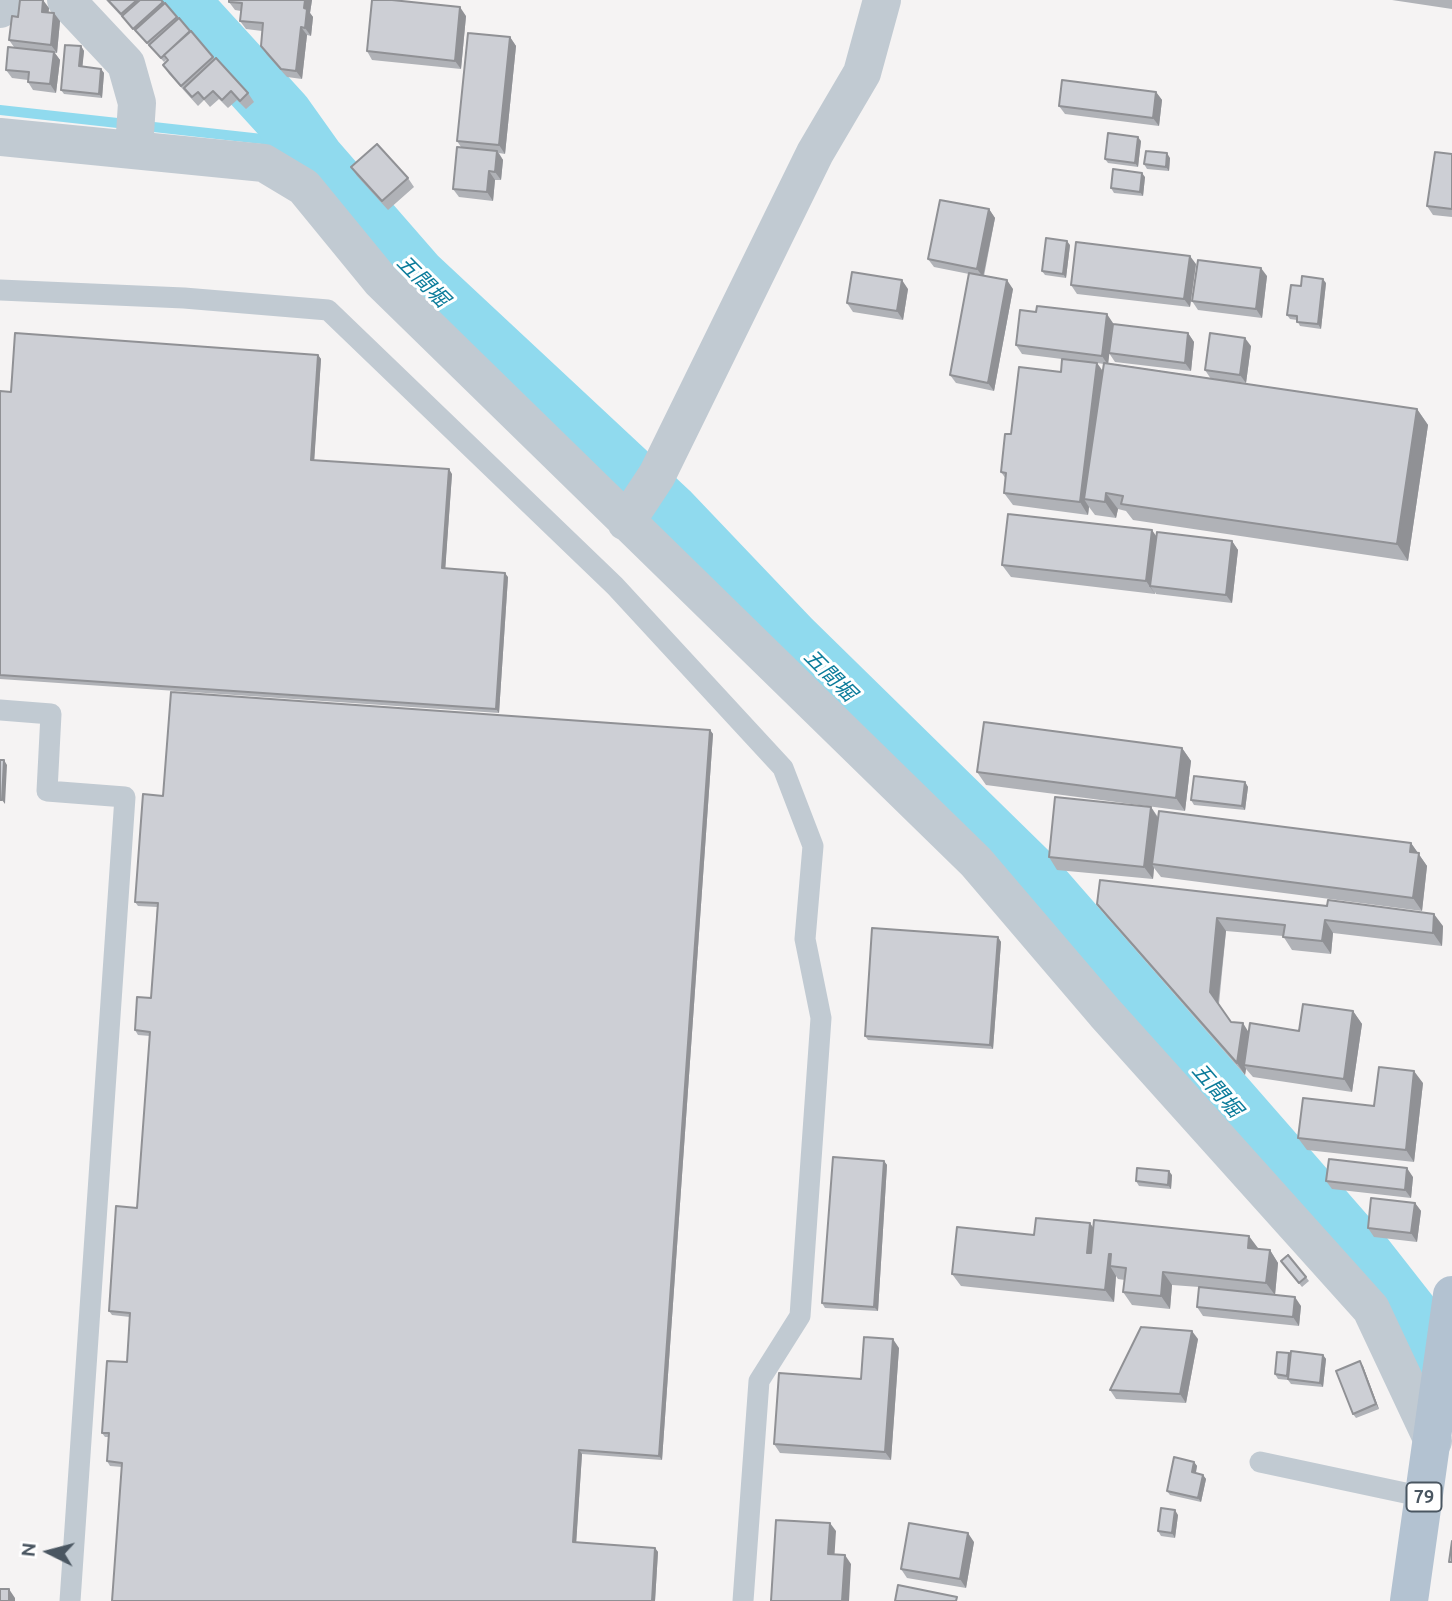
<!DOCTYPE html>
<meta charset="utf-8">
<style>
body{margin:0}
#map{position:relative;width:1452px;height:1601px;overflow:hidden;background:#f5f3f3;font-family:Ubuntu,sans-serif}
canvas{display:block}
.north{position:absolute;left:14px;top:1517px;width:70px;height:70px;-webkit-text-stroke:5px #fff;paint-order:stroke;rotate:276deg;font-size:19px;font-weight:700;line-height:28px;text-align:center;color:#4a5661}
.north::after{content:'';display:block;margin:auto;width:24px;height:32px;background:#4a5661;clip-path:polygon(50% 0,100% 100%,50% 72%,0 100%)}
</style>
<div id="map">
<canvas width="1452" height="1601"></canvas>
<div class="north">N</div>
</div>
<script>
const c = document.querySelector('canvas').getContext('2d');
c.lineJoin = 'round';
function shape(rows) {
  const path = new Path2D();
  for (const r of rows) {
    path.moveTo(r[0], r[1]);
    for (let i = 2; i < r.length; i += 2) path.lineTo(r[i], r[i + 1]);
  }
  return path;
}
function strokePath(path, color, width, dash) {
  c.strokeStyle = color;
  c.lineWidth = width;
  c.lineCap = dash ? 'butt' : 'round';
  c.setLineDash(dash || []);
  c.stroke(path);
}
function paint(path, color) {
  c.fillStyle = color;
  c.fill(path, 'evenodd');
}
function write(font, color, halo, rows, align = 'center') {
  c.font = font + ' Ubuntu,"Noto Sans JP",sans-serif';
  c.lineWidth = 6;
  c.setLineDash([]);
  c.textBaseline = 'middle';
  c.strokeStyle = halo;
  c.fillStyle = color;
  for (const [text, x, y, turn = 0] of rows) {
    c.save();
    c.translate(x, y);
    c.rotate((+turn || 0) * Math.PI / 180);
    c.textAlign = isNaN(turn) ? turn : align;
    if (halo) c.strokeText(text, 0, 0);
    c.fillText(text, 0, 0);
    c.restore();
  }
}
strokePath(shape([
 [0,110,271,140,297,148,314,160]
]), '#90daee', 10);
strokePath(shape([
 [177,0,282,115,314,160,416,277,669,513,790,640,1028,873,1361,1254,1419,1328,1452,1380]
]), '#90daee', 61);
strokePath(shape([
 [0,290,184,298,328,310,615,586,783,768,813,846,805,939,821,1018,800,1316,759,1381,743,1601],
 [0,710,51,714,47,791,125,797,70,1601],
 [1260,1462,1424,1497]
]), '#c1cad2', 21);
strokePath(shape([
 [66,0,126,64,137,103,134,149],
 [0,9,1,0],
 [0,137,264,163,304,187,381,281,976,862,1105,1013,1371,1309,1433,1441],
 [626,522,657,475,815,153,862,73,882,0]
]), '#c1cad2', 38);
strokePath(shape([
 [1409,1601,1452,1295]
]), '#b3c2d1', 38);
paint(shape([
 [106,0,161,0,191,31,215,59,248,93,254,102,246,109,237,100,228,108,219,99,210,107,204,100,198,106,169,74,163,65,168,61,167,59,164,62],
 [229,0,312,0,310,13,313,17,311,36,307,35,302,79,287,77,267,55,261,46,262,31,246,29,240,21,241,11,235,10,229,2],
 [1392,0,1452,0,1452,9],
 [49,8,48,12,60,21,57,53,55,53,60,60,56,93,33,90,28,82,28,80,12,78,6,70,14,47,9,40,18,17],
 [466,16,461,69,372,60,367,51],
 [510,37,516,46,505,154,499,153,503,160,501,180,495,180,493,201,459,197,453,189,461,147,457,141],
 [81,46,84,51,82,67,101,69,104,73,102,98,64,94,61,90],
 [1156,92,1162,100,1159,126,1065,114,1059,106],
 [1141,141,1138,167,1108,163,1105,159],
 [1452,154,1452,217,1433,215,1427,206],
 [1170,158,1169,171,1147,169,1144,164],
 [351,167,408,178,414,187,388,210,357,176],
 [1145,177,1143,196,1114,193,1111,188],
 [989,209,995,218,984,276,1013,289,994,391,956,383,950,375,969,274,934,267,928,259],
 [1070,245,1066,278,1045,275,1042,271],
 [1196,264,1190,307,1077,294,1071,285],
 [1267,276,1262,318,1198,310,1192,301],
 [1326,283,1321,329,1300,326,1297,320,1290,319,1287,315],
 [908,289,903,320,853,312,847,303],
 [1113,323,1113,324,1188,333,1194,342,1191,371,1115,362,1109,353,1112,331,1108,363,1417,409,1428,425,1408,561,1133,520,1126,511,1118,509,1116,518,1095,515,1089,507,1088,515,1013,505,1004,493,1006,479,1001,472,1011,434,1061,372,1062,359,1022,354,1016,345],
 [1097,363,1104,364,1103,371],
 [1251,346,1246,383,1211,379,1205,370],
 [318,355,321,359,314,460,452,474,445,569,508,577,499,713,0,679,0,391,11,392],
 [1156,536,1232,541,1238,550,1232,603,1156,594,1155,592,1155,594,1011,577,1002,565],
 [710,730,713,734,662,1460,582,1454,576,1542,655,1548,658,1552,655,1601,122,1467,110,1466,107,1461,109,1437,105,1437,102,1433,127,1362,130,1317,112,1315,109,1311,137,1208,150,1036,138,1035,135,1030,151,998,157,907,138,906,135,902,163,796],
 [1182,748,1191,761,1185,811,986,785,977,772],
 [1245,782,1248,787,1245,810,1194,805,1191,800],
 [1151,807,1158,817,1411,843,1427,866,1422,911,1161,877,1154,868,1153,879,1057,870,1049,857],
 [1097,904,1443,926,1442,946,1333,933,1331,954,1292,950,1283,936,1226,931,1219,1004,1231,1022,1249,1033,1299,1031,1353,1011,1362,1024,1352,1092,1253,1077,1246,1069,1245,1075,1106,916],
 [998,937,1001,942,993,1049,868,1040,865,1036],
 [1423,1083,1414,1162,1307,1150,1298,1138,1374,1106],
 [884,1161,887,1165,878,1311,825,1308,822,1303],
 [1172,1175,1171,1189,1139,1186,1136,1181],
 [1413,1177,1411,1198,1332,1189,1326,1181],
 [1415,1203,1421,1211,1417,1242,1374,1237,1368,1228],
 [1093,1228,1270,1250,1278,1263,1275,1295,1301,1306,1299,1326,1203,1316,1197,1307,1199,1287,1172,1285,1170,1309,1132,1305,1123,1292,1125,1280,1118,1279,1116,1276,1114,1302,961,1286,952,1274,1034,1235],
 [1284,1265,1306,1277,1309,1281,1302,1287],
 [1198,1339,1186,1403,1116,1399,1110,1390],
 [899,1348,891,1460,780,1453,774,1444,861,1379],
 [1323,1355,1326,1359,1323,1387,1291,1384,1288,1380,1278,1379,1275,1374],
 [1363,1366,1379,1409,1356,1418,1353,1414],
 [1194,1462,1197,1466,1196,1473,1203,1475,1206,1479,1201,1502,1170,1495,1167,1491],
 [1178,1515,1175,1538,1161,1536,1158,1531],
 [974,1542,966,1588,907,1578,901,1569]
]), '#b0b2b7');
paint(shape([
 [43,0,49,8,48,20,42,12],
 [305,0,312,0,310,13,313,17,311,36,305,28,304,8],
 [460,7,466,16,461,69,455,61],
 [54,13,60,21,57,53,51,45],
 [301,27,307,35,302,79,296,71],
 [510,37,516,46,505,154,499,145],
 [81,46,84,51,82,71,79,66],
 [54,52,60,60,56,93,50,84],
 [101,69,104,73,102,98,99,94],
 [1156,92,1162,100,1159,126,1153,118],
 [1138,137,1141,141,1138,167,1135,163],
 [497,151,503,160,501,180,495,172],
 [1167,153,1170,158,1169,171,1166,167],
 [489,171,495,180,493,201,487,192],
 [1142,173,1145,177,1143,196,1140,192],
 [989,209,995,218,983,277,977,269],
 [1067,241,1070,245,1066,278,1063,274],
 [1190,256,1196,264,1190,307,1184,299],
 [1261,268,1267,276,1262,318,1256,309],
 [1323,279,1326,283,1321,329,1318,324],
 [902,280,908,289,903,320,897,311],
 [1007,280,1013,289,994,391,988,383],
 [1107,314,1113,323,1108,365,1102,356],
 [1188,333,1194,342,1191,371,1185,363],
 [1245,338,1251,346,1246,383,1240,375],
 [318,355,321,359,314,464,311,460],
 [1097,363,1105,375,1084,499,1089,507,1088,515,1080,502],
 [1417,409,1428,425,1408,561,1397,544],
 [449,469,452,474,445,573,442,568],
 [1106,493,1118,509,1116,518,1105,502],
 [1152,530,1161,543,1150,586,1155,594,1146,581],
 [1232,541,1238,550,1232,603,1226,595],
 [505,573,508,577,499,713,496,709],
 [710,730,713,734,662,1460,659,1456],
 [1182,748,1191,761,1185,811,1176,798],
 [4,760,7,765,5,804,2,800],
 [1245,782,1248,787,1245,810,1242,806],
 [1151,807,1159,820,1152,864,1154,868,1153,879,1144,867],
 [1411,843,1427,866,1422,911,1413,898,1410,852],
 [1434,914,1443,926,1442,946,1433,933],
 [1217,918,1226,931,1218,1004,1210,992],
 [1325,920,1333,933,1331,954,1322,941],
 [998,937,1001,942,993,1049,990,1045],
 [1353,1011,1362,1024,1352,1092,1344,1079],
 [1243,1023,1251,1036,1244,1065,1246,1069,1245,1075,1237,1063],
 [1414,1071,1423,1083,1414,1162,1406,1150],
 [884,1161,887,1165,878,1311,874,1307],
 [1407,1168,1413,1177,1411,1198,1405,1190],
 [1169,1171,1172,1175,1171,1189,1168,1185],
 [1415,1203,1421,1211,1417,1242,1411,1233],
 [1090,1223,1099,1236,1096,1265,1087,1253],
 [1249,1236,1258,1248,1248,1248],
 [1270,1250,1278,1263,1275,1295,1266,1283],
 [1109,1254,1117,1266,1110,1266,1116,1276,1114,1302,1105,1290],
 [1163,1272,1172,1285,1170,1309,1161,1296],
 [1295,1297,1301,1306,1299,1326,1293,1317],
 [1192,1331,1198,1339,1186,1403,1180,1394],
 [893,1339,899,1348,891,1460,885,1452],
 [1323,1355,1326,1359,1323,1387,1320,1383],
 [1360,1361,1363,1366,1379,1409,1376,1404],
 [579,1450,582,1454,576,1546,573,1542],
 [1194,1462,1197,1466,1195,1476,1192,1472],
 [1203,1475,1206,1479,1201,1502,1198,1498],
 [1175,1510,1178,1515,1175,1538,1172,1533],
 [830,1523,836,1531,834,1563,828,1554],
 [968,1533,974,1542,966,1588,960,1579],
 [655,1548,658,1552,655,1601,652,1601],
 [845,1555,851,1564,849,1601,842,1601],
 [9,1589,15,1598,15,1601,9,1601]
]), '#909195');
const building = shape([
 [20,0,43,0,42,12,54,13,51,45,9,40,12,16,18,17,20,0],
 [108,0,137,0,121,14,108,0],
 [140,0,161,0,163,2,133,29,122,16,140,0],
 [229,0,305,0,304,8,307,9,305,28,301,27,296,71,281,69,261,46,263,23,240,21,242,3,229,2,229,0],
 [372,0,392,0,460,7,455,61,367,51,372,0],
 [165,3,177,17,147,43,135,30,165,3],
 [179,18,190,31,161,58,149,45,179,18],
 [191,31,213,57,181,86,163,65,168,60,164,55,191,31],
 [468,33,510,37,499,145,457,141,468,33],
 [65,45,81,46,79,66,101,69,99,94,61,90,65,45],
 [8,47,54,52,50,84,28,82,29,72,6,70,8,47],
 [216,58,248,93,240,101,231,91,222,100,213,91,204,99,198,92,192,97,184,88,216,58],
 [1062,80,1156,92,1153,118,1059,106,1062,80],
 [1108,133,1138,137,1135,163,1105,159,1108,133],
 [377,144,408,178,382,201,351,167,377,144],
 [457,147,497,151,495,172,489,171,487,192,453,189,457,147],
 [1146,151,1167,153,1166,167,1144,164,1146,151],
 [1435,152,1452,154,1452,209,1427,206,1435,152],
 [1113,169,1142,173,1140,192,1111,188,1113,169],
 [940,200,989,209,977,269,928,259,940,200],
 [1046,238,1067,241,1063,274,1042,271,1046,238],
 [1076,242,1190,256,1184,299,1071,285,1076,242],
 [1198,260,1261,268,1256,309,1192,301,1198,260],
 [852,272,902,280,897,311,847,303,852,272],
 [969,273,1007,280,988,383,950,375,969,273],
 [1302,276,1323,279,1318,324,1297,322,1297,316,1287,315,1291,285,1301,286,1302,276],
 [1037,306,1107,314,1102,356,1016,345,1020,310,1036,312,1037,306],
 [1113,324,1188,333,1185,363,1109,353,1113,324],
 [15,333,318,355,311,460,449,469,442,568,505,573,496,709,0,675,0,391,11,392,15,333],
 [1210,333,1245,338,1240,375,1205,370,1210,333],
 [1062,359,1097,363,1080,502,1004,493,1006,473,1001,472,1005,434,1011,434,1019,367,1061,372,1062,359],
 [1104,363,1417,409,1397,544,1121,504,1123,496,1106,493,1105,502,1084,499,1104,363],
 [1008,514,1152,530,1146,581,1002,565,1008,514],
 [1157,532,1232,541,1226,595,1150,586,1157,532],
 [171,692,710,730,659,1456,579,1450,573,1542,655,1548,652,1601,112,1601,122,1463,107,1461,109,1433,102,1433,107,1361,127,1362,130,1313,109,1311,116,1206,137,1208,150,1032,135,1030,137,997,151,998,158,903,135,902,143,794,163,796,171,692],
 [984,722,1182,748,1176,798,977,772,984,722],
 [0,760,4,760,2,800,0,800,0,760],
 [1194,776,1245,782,1242,806,1191,800,1194,776],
 [1055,797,1151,807,1144,867,1049,857,1055,797],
 [1159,811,1411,843,1410,852,1419,853,1413,898,1152,864,1159,811],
 [1100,880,1327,906,1328,900,1434,914,1433,933,1325,920,1322,941,1283,937,1285,925,1217,918,1210,992,1231,1022,1243,1023,1237,1063,1097,904,1100,880],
 [872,928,998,937,990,1045,865,1036,872,928],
 [1303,1004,1353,1011,1344,1079,1244,1065,1250,1023,1299,1031,1303,1004],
 [1379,1067,1414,1071,1406,1150,1298,1138,1303,1098,1374,1106,1379,1067],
 [833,1157,884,1161,874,1307,822,1303,833,1157],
 [1329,1159,1407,1168,1405,1190,1326,1181,1329,1159],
 [1137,1168,1169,1171,1168,1185,1136,1181,1137,1168],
 [1371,1198,1415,1203,1411,1233,1368,1228,1371,1198],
 [1036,1218,1090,1223,1087,1253,1091,1253,1094,1220,1249,1236,1248,1248,1270,1250,1266,1283,1163,1272,1161,1296,1123,1292,1126,1268,1110,1266,1111,1254,1109,1254,1105,1290,952,1274,957,1227,1034,1235,1036,1218],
 [1288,1255,1306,1277,1299,1283,1281,1261,1288,1255],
 [1199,1287,1295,1297,1293,1317,1197,1307,1199,1287],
 [1141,1327,1192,1331,1180,1394,1110,1390,1141,1327],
 [864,1337,893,1339,885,1452,774,1444,779,1373,861,1379,864,1337],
 [1291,1351,1323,1355,1320,1383,1288,1379,1291,1351],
 [1277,1352,1289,1353,1287,1376,1275,1374,1277,1352],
 [1360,1361,1376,1404,1353,1414,1336,1371,1360,1361],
 [1174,1457,1194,1462,1192,1472,1203,1475,1198,1498,1167,1491,1174,1457],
 [1161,1508,1175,1510,1172,1533,1158,1531,1161,1508],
 [776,1520,830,1523,828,1554,845,1555,842,1601,771,1601,776,1520],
 [909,1523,968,1533,960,1579,901,1569,909,1523],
 [1452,1541,1452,1562,1449,1562,1452,1541],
 [898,1585,957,1597,956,1601,895,1601,898,1585],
 [0,1589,9,1589,9,1601,0,1601,0,1589]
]);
paint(building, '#cdcfd5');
strokePath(building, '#909195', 2);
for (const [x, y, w] of [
 [1424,1497,35]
]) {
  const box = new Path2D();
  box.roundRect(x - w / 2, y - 14.5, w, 29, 5);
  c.fillStyle = '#fff';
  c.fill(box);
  strokePath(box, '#4a5661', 2);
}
write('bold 18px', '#4a5661', null, [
 ["79",1424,1497]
]);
write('italic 21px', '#0c7c9b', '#fff', [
 ["五間堀",423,281,45],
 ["五間堀",830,675,45],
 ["五間堀",1217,1090,49]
]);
</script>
